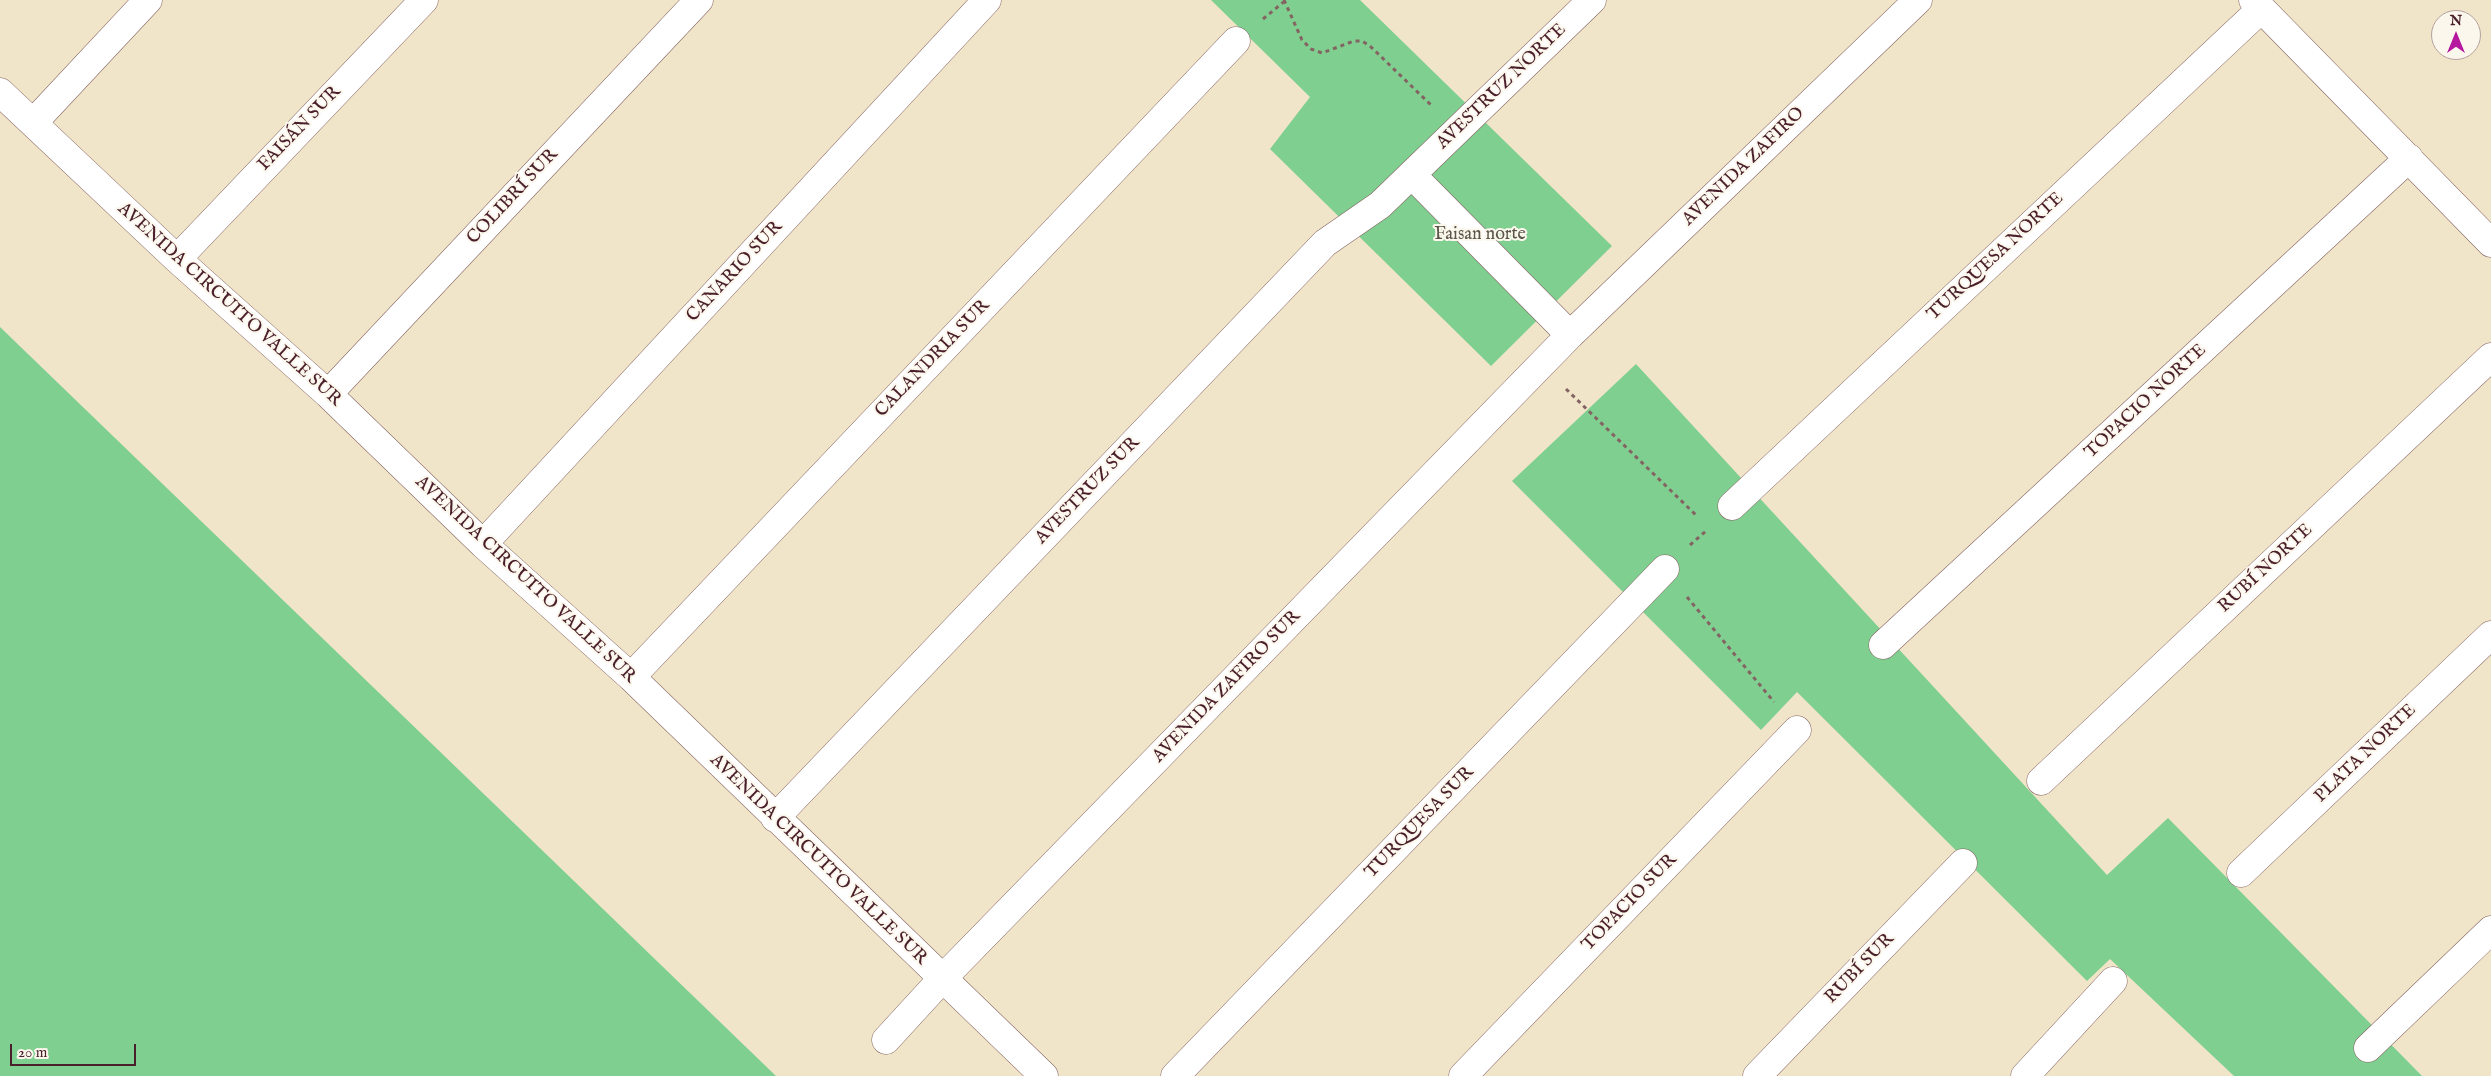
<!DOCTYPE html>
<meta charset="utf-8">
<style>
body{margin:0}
#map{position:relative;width:2491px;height:1076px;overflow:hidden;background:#f0e5c9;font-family:"IM FELL English",serif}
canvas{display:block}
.north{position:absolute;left:2431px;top:10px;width:50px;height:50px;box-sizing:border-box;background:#fbf7ec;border:1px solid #b4a19f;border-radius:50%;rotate:0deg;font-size:14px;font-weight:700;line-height:20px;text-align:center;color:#4a1f2b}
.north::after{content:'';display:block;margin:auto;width:18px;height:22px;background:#b5179e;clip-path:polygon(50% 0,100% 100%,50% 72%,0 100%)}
.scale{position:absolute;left:10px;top:1044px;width:126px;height:22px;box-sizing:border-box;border:2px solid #4a1f2b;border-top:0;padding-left:6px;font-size:15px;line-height:18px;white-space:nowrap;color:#4a1f2b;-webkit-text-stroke:4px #fbf7ec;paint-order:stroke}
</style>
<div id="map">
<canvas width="2491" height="1076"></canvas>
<div class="north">N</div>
<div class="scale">20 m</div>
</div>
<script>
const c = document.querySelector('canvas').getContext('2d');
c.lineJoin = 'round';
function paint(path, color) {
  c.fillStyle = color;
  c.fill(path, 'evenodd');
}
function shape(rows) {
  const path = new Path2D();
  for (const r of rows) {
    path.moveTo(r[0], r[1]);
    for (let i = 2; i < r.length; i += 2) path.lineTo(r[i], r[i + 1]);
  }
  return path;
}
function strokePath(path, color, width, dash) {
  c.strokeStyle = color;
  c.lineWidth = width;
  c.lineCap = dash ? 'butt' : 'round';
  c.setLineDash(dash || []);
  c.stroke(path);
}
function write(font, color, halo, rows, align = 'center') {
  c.font = font + ' "IM FELL English",serif';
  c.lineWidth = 4;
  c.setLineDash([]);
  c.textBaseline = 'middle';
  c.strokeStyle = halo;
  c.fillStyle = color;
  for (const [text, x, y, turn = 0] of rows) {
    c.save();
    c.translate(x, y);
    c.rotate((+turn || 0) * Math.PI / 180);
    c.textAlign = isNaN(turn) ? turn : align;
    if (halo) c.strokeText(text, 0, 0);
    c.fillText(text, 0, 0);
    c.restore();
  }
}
paint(shape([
 [1211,0,1360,0,1612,246,1491,366,1270,149,1310,97],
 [0,327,776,1076,0,1076],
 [1636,364,2107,875,2168,818,2422,1076,2234,1076,2110,959,2087,981,1797,692,1761,730,1512,481]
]), '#7fcf90');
const street = shape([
 [2253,0,2491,243],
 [0,92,177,259,328,394,483,544,631,677,1044,1076],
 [33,123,148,0],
 [1412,175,1570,335],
 [177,259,424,0],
 [328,394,699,0],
 [1732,506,2261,9],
 [483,544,987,0],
 [1883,645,2409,158],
 [631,677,1236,41],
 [2041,781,2491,357],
 [775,818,1325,243,1380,205,1592,0],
 [2241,873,2491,635],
 [886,1040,942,979,1570,335,1918,0],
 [2368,1048,2491,930],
 [1175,1076,1665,569],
 [1463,1076,1797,730],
 [1757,1076,1963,863],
 [2025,1076,2113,981]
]);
strokePath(street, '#846462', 29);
strokePath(shape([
 [1284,0,1302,40,1311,49,1322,53,1354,41,1362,41,1370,46,1431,105],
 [1263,19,1286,0],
 [1566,389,1698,517],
 [1690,545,1706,531],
 [1687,597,1774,702]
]), '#846462', 3, [4, 4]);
strokePath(street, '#fff', 28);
write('18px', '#4a1f2b', '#fbf7ec', [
 ["AVESTRUZ NORTE",1502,87,-44],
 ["FAISÁN SUR",300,129,-46],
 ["AVENIDA ZAFIRO",1744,167,-44],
 ["COLIBRÍ SUR",513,197,-47],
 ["TURQUESA NORTE",1996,257,-43],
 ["CANARIO SUR",735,272,-47],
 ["AVENIDA CIRCUITO VALLE SUR",229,305,42],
 ["CALANDRIA SUR",933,359,-46],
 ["TOPACIO NORTE",2146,402,-43],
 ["AVESTRUZ SUR",1088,491,-46],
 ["RUBÍ NORTE",2266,569,-43],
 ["AVENIDA CIRCUITO VALLE SUR",525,580,43],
 ["AVENIDA ZAFIRO SUR",1227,687,-46],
 ["PLATA NORTE",2366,754,-44],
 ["TURQUESA SUR",1420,823,-46],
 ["AVENIDA CIRCUITO VALLE SUR",818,860,44],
 ["TOPACIO SUR",1630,903,-46],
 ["RUBÍ SUR",1860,969,-46]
]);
write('18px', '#5a5449', '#fbf7ec', [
 ["Faisan norte",1480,235]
]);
</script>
